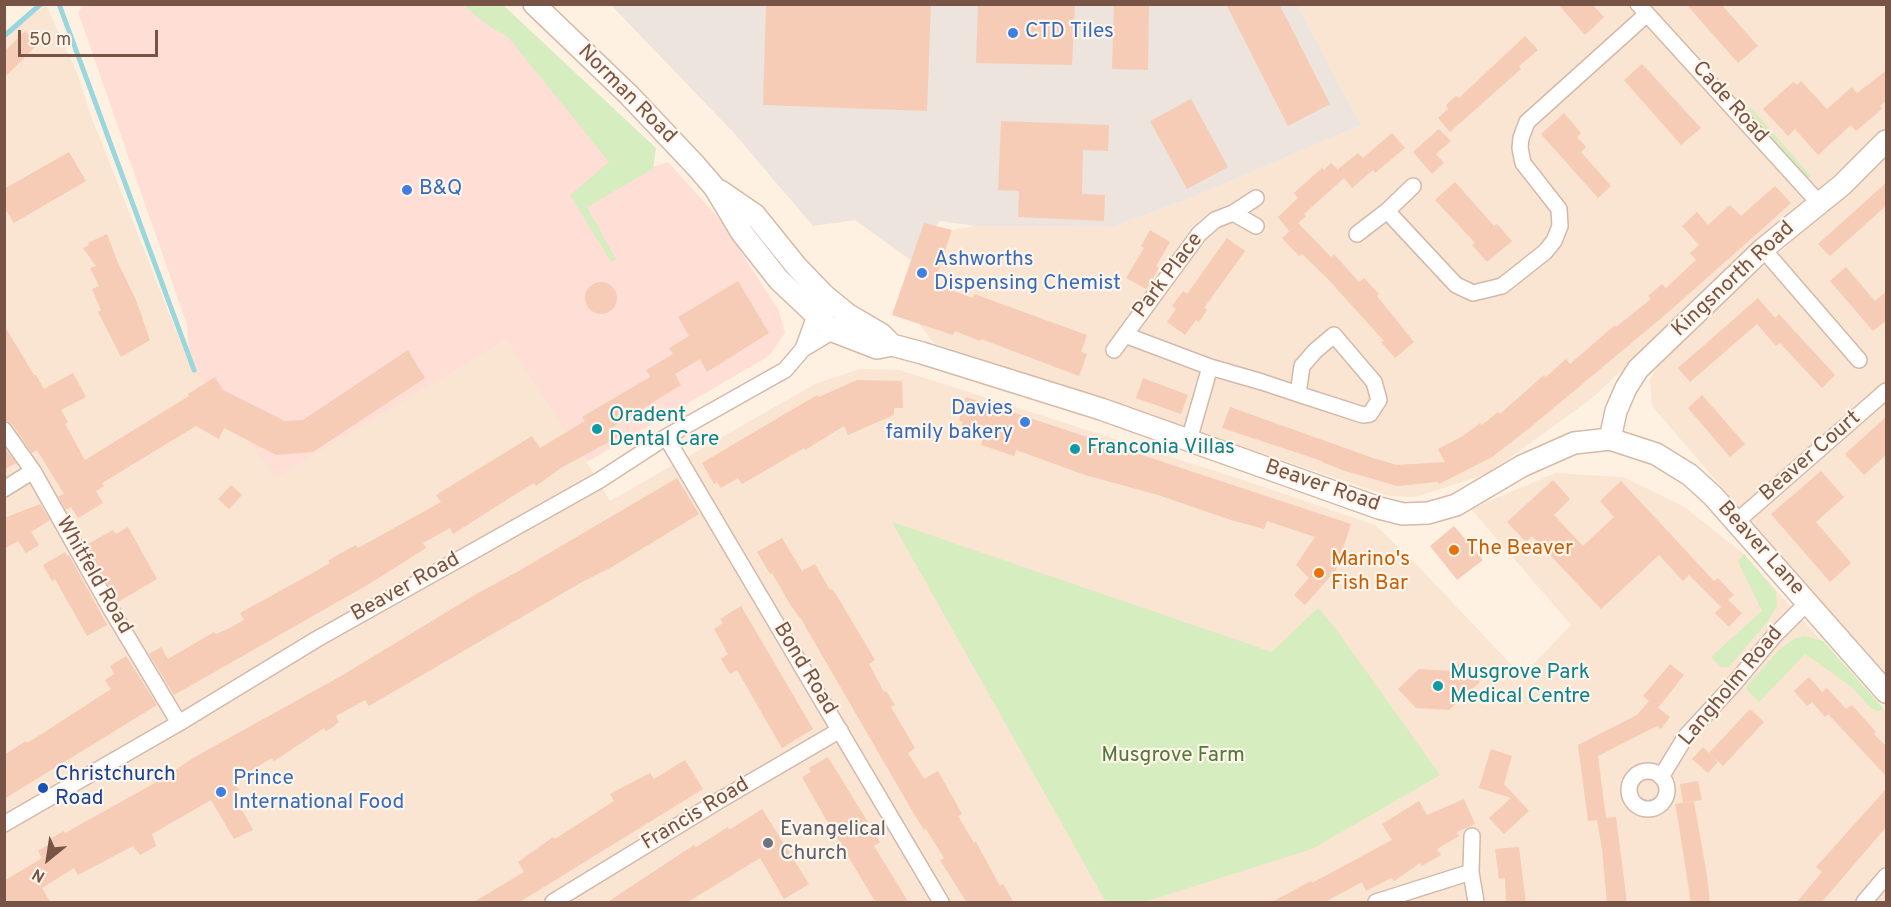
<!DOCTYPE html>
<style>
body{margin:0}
#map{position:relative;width:1891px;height:907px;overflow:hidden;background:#fef1e2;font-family:Overpass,sans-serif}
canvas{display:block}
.frame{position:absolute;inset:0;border:6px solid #785446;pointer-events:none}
.north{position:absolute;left:18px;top:829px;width:60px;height:60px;-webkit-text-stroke:4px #fff5ea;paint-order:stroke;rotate:210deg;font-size:16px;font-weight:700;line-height:24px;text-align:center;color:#785446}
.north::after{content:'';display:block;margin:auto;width:21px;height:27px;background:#785446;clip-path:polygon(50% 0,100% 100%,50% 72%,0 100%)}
.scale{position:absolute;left:18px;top:30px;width:140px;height:27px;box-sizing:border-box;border:3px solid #785446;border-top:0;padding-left:8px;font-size:18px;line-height:21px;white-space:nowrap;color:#785446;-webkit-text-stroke:4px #fff5ea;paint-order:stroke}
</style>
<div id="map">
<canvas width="1891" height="907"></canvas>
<div class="frame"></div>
<div class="north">N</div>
<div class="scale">50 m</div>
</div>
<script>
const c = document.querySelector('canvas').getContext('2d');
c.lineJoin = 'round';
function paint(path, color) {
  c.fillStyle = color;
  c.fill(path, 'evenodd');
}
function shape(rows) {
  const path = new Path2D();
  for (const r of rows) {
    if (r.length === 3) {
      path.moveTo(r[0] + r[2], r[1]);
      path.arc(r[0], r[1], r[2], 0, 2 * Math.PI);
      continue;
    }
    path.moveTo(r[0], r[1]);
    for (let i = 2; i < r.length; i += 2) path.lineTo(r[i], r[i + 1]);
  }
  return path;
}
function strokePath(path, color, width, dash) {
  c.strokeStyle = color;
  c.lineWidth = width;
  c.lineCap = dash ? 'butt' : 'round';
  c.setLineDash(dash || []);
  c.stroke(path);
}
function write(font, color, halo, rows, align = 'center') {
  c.font = font + ' Overpass,sans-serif';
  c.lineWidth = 4.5;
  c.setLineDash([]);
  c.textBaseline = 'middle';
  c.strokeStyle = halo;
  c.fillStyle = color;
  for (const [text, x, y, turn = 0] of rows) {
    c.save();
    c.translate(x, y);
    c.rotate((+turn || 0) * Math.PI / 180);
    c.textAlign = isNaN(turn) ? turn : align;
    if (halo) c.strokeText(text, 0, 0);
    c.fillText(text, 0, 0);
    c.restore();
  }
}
paint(shape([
 [46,5,77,73,91,116,190,366,276,476,506,340,560,418,610,501,815,384,860,369,900,370,1249,482,1375,525,1418,566,1522,676,1571,625,1471,509,1555,473,1623,477,1683,506,1744,554,1886,713,1886,902,5,902,4,36],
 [1297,5,1886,5,1886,128,1591,399,1487,474,1415,497,1389,496,934,343,920,325,952,230,975,226,1112,227,1193,197,1361,125],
 [1886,158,1886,678,1652,406,1650,379,1665,354]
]), '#f9e5d2');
paint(shape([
 [85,4,493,5,627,175,668,162,721,221,779,311,785,333,769,356,587,462,506,340,276,477,190,366,187,325,78,12]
]), '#ffdfd5');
paint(shape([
 [611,5,1297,5,1361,125,1193,197,1112,227,975,226,940,221,912,261,855,220,813,226,733,132]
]), '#ede4dd');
paint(shape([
 [463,5,503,5,656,148,653,169,587,207,616,259,611,262,570,195,609,162,508,37,490,27],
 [1751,108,1811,176,1808,178,1748,110],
 [892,522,1272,652,1318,608,1335,628,1440,775,1312,849,1144,902,1106,902],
 [1744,554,1776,592,1777,606,1767,622,1735,660,1728,667,1721,667,1711,657,1762,611,1738,561],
 [1804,636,1823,641,1884,709,1877,711,1871,708,1852,687,1805,654,1759,702,1747,690,1747,686,1780,649,1796,638]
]), '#d5edbf');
strokePath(shape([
 [59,4,194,370],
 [4,36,41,4]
]), '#99d7dd', 5);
paint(shape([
 [766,4,931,4,927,111,763,105],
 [978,4,1075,4,1072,65,976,63],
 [1114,4,1149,4,1148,70,1112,69],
 [1226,4,1279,4,1330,104,1288,126],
 [1558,4,1592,4,1604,17,1585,35],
 [1686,4,1721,4,1758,46,1738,63],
 [25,31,38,44,4,78,4,52],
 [1525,36,1538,50,1519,66,1521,69,1450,132,1438,118,1448,109,1446,105,1456,96,1459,98],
 [1642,64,1701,128,1681,145,1624,80],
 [1887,70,1887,100,1880,106,1882,109,1856,131,1851,125,1818,155,1795,129,1788,136,1763,109,1793,82,1797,85,1801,81,1827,109,1852,87,1857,93],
 [1191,99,1228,167,1187,189,1150,121],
 [1564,113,1581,133,1577,137,1586,147,1581,152,1611,186,1598,198,1541,134],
 [1001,121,1109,125,1108,151,1083,150,1082,194,1105,195,1104,221,1018,217,1019,191,998,190],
 [1439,129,1451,141,1436,154,1444,163,1432,174,1413,152],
 [1392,133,1405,148,1375,173,1373,170,1352,188,1344,178,1304,214,1306,216,1298,223,1331,257,1334,254,1359,282,1364,278,1379,294,1377,296,1414,342,1395,358,1381,342,1384,341,1327,278,1302,254,1299,256,1282,238,1295,226,1289,231,1278,217,1298,198,1294,193,1322,168,1324,170,1331,163,1339,171,1337,170,1358,153,1363,158],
 [69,152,86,181,14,223,4,207,4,189],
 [1455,182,1494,226,1497,224,1512,241,1487,262,1472,245,1475,243,1435,200],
 [1887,182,1887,205,1830,256,1818,244],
 [1775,186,1791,203,1760,231,1665,315,1532,426,1492,457,1439,484,1438,482,1397,486,1342,470,1322,462,1322,461,1222,428,1230,407,1373,458,1397,465,1445,462,1438,449,1463,436,1480,423,1482,425,1498,412,1500,414,1544,375,1546,377,1566,359,1570,364,1615,325,1616,327,1651,299,1648,296,1662,284,1666,288,1696,260,1690,253,1699,245,1682,226,1697,212,1708,225,1730,205,1741,216],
 [924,223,952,230,934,284,973,298,974,294,1087,335,1081,352,1087,354,1079,376,981,339,980,341,955,331,953,335,892,315],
 [1150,230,1170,242,1156,266,1159,268,1146,289,1126,278,1144,248,1141,246],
 [107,234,118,263,136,300,150,340,121,357,98,312,101,310,92,289,99,286,90,268,96,266,83,248,89,245,88,243],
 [1227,238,1245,251,1204,308,1207,310,1199,322,1196,320,1185,335,1167,322,1176,309,1172,306,1183,291,1187,294],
 [1846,267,1875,301,1887,291,1887,320,1873,331,1830,281],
 [738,281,769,333,707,372,700,359,675,374,681,385,613,427,618,437,561,468,536,486,534,483,519,492,453,534,450,528,423,543,426,548,369,584,174,695,149,654,161,647,168,659,214,632,216,634,230,628,244,620,240,613,302,579,330,563,328,561,341,553,356,545,358,548,441,502,436,495,532,436,540,448,585,421,582,417,650,377,646,370,673,354,669,348,689,336,678,317],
 [601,298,16],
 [1758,298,1775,318,1779,314,1835,375,1822,388,1780,343,1776,346,1757,324,1690,382,1678,368],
 [4,325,34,375,36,375,44,389,73,373,86,397,61,410,68,422,65,424,85,460,189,396,188,394,215,377,223,390,285,421,303,420,408,350,425,378,313,452,276,455,224,428,219,439,196,426,102,483,104,486,96,491,103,503,78,518,71,507,66,510,58,496,64,494,37,450,32,453,12,424,4,420],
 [1143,378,1188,395,1181,414,1136,398],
 [857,380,902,381,903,408,894,408,894,415,848,435,844,426,805,450,804,448,742,484,738,478,721,488,717,482,714,484,702,463,817,395,819,397],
 [1702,395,1745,444,1730,457,1688,408],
 [966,397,1351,524,1336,570,1305,605,1294,595,1309,578,1296,565,1315,537,1267,521,1264,529,1231,520,1158,495,1085,475,1016,450,1014,456,981,445,983,438,960,431,963,422,959,420],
 [1887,416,1887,454,1864,475,1845,454],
 [4,448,16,463,4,470],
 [1821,471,1844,497,1816,522,1851,563,1830,582,1771,514],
 [677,478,699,514,612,567,582,582,369,706,365,700,336,716,339,722,333,727,326,731,324,728,274,761,272,758,233,781,239,790,233,794,253,830,234,839,211,800,152,834,156,846,140,855,133,846,78,875,74,868,42,888,51,903,4,903,4,881,42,858,38,851,52,842,50,839,64,831,65,833,162,779,193,758,341,676,478,593,517,572],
 [1553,480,1570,499,1554,515,1583,546,1614,517,1600,501,1621,481,1714,581,1718,578,1734,595,1728,600,1742,613,1729,627,1715,613,1721,607,1689,575,1683,581,1659,555,1601,609,1532,536,1526,542,1507,522],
 [231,485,242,495,229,509,218,499],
 [40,504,50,520,31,532,39,545,26,553,18,541,4,549,4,518],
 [1454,526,1483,560,1457,580,1430,546],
 [128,527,157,579,118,602,86,545,113,530,116,534],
 [782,538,802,571,815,564,830,590,832,589,837,596,875,660,869,664,884,692,886,691,895,705,891,707,915,748,908,753,924,779,938,771,962,814,958,816,974,843,976,842,1000,886,1003,884,1014,903,967,903,940,860,944,858,926,829,924,830,914,814,801,619,791,606,772,573,770,574,757,552],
 [65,552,67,556,69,555,107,625,87,636,55,579,52,581,43,565],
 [741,606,813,729,782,748,737,670,730,674,721,659,728,654,714,629,723,623,720,619],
 [126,656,157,705,4,799,4,755,26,741,27,743,40,735,111,689,105,680,114,674,110,666],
 [1462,661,1480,682,1449,710,1416,708,1398,689,1419,669,1451,671],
 [1670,664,1684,675,1658,708,1670,717,1661,729,1657,726,1598,756,1606,818,1616,817,1627,903,1607,903,1602,849,1597,820,1588,821,1578,745,1637,715,1649,701,1643,696],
 [1809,677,1822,692,1827,688,1846,709,1852,705,1876,732,1874,734,1887,747,1887,777,1828,714,1825,717,1812,702,1807,706,1794,691],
 [1750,709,1764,722,1723,766,1709,753],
 [1703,747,1718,762,1708,773,1692,759],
 [1491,749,1512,756,1504,784,1529,811,1504,834,1489,818,1511,798,1479,788],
 [828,757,880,842,874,846,909,903,876,903,824,816,802,777,811,772,809,768],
 [685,760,703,789,518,903,472,903,524,872,518,862,553,837,555,839,614,801,610,794,650,773,654,779],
 [1698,781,1702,800,1683,803,1680,784],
 [1887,788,1887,826,1821,903,1796,903,1822,872,1816,867],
 [1464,799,1475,824,1457,832,1459,836,1437,849,1441,855,1422,866,1420,863,1394,881,1391,878,1366,891,1362,882,1323,903,1270,903,1311,881,1312,883,1392,840,1382,824,1419,801,1427,815],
 [1694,802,1707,876,1710,903,1691,903,1678,820,1675,804],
 [762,809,809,884,784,899,760,858,686,903,606,903,694,845,696,847,728,827,729,830],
 [1519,847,1526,903,1506,903,1505,878,1499,879,1495,849]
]), '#f6ccb6');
const street = shape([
 [1638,4,1819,203],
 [1256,198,1233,213,1215,220,1199,234,1125,335,1210,367,1262,382,1298,394,1363,415,1370,414,1379,400,1374,382,1334,335,1315,351,1302,366,1298,394],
 [1387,211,1456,285,1473,293,1502,286,1545,252,1554,241,1560,226,1559,209,1523,163,1520,148,1521,138,1527,122,1647,14],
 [1233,213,1256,226],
 [1357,234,1387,211,1413,186],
 [1763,249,1859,360],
 [803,349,833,331,839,324],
 [1114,350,1125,335],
 [4,430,33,471,112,611,179,723],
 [666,437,941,902],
 [1189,440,1210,367],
 [4,489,33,471],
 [1736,522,1886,391],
 [1648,790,19],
 [1661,777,1686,736,1733,685,1774,636,1808,602],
 [4,824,179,723,317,639,600,480,666,437,785,370,803,349,818,307],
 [1472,836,1471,872,1476,902],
 [553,902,720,800,840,730],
 [1376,902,1471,872],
 [1864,902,1886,876]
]);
const secondary = shape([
 [534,4,629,95,696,166,715,188,742,233,779,280,833,331,877,348,892,345,922,353,1101,409,1379,508,1403,514,1428,513,1456,505,1522,466,1574,443,1610,439,1656,454,1690,475,1713,496,1886,692],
 [720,191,755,215,797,267,825,296,847,314,881,334,892,345],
 [1610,439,1616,411,1626,388,1638,369,1763,249,1842,185,1886,141]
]);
strokePath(street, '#d3b9aa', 18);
strokePath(secondary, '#d6b9a7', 24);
strokePath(street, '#fff', 15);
strokePath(secondary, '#fff', 21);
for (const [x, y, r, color] of [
 [1013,33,6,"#3f7fe0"],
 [407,190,6,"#3f7fe0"],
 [922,273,6,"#3f7fe0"],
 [1025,422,6,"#3f7fe0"],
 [597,429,6,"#0f9aa8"],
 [1075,449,6,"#0f9aa8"],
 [1454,550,6,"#e8710a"],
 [1319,573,6,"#e8710a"],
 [1438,686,6,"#0f9aa8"],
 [43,788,6,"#1a4fb4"],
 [221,792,6,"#3f7fe0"],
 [768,843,6,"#6b7280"]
]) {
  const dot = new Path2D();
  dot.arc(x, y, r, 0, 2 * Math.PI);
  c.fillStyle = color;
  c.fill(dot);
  strokePath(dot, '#fff5ea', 2);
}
write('21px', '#366cbe', '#fff5ea', [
 ["CTD Tiles",1025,33],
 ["B&Q",419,190],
 ["Ashworths",934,261],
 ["Dispensing Chemist",934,285],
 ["Davies",1013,410,"right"],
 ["family bakery",1013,434,"right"],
 ["Prince",233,780],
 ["International Food",233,804]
], 'left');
write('21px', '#785446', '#fff5ea', [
 ["Norman Road",626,95,45],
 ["Cade Road",1729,103,48],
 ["Park Place",1169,276,-53],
 ["Kingsnorth Road",1734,280,-43],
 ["Beaver Court",1811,457,-41],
 ["Beaver Road",1322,487,19],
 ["Beaver Lane",1760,549,48],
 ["Whitfeld Road",93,576,60],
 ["Beaver Road",406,588,-29],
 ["Bond Road",804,669,59],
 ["Langholm Road",1732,687,-50],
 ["Francis Road",696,815,-31]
]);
write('21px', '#0d838f', '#fff5ea', [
 ["Oradent",609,417],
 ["Dental Care",609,441],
 ["Franconia Villas",1087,449],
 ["Musgrove Park",1450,674],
 ["Medical Centre",1450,698]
], 'left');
write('21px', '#c56008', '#fff5ea', [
 ["The Beaver",1466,550],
 ["Marino's",1331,561],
 ["Fish Bar",1331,585]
], 'left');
write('21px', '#517a3a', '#fff5ea', [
 ["Musgrove Farm",1173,757]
]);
write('21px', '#164399', '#fff5ea', [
 ["Christchurch",55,776],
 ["Road",55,800]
], 'left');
write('21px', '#5b616d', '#fff5ea', [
 ["Evangelical",780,831],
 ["Church",780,855]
], 'left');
</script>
